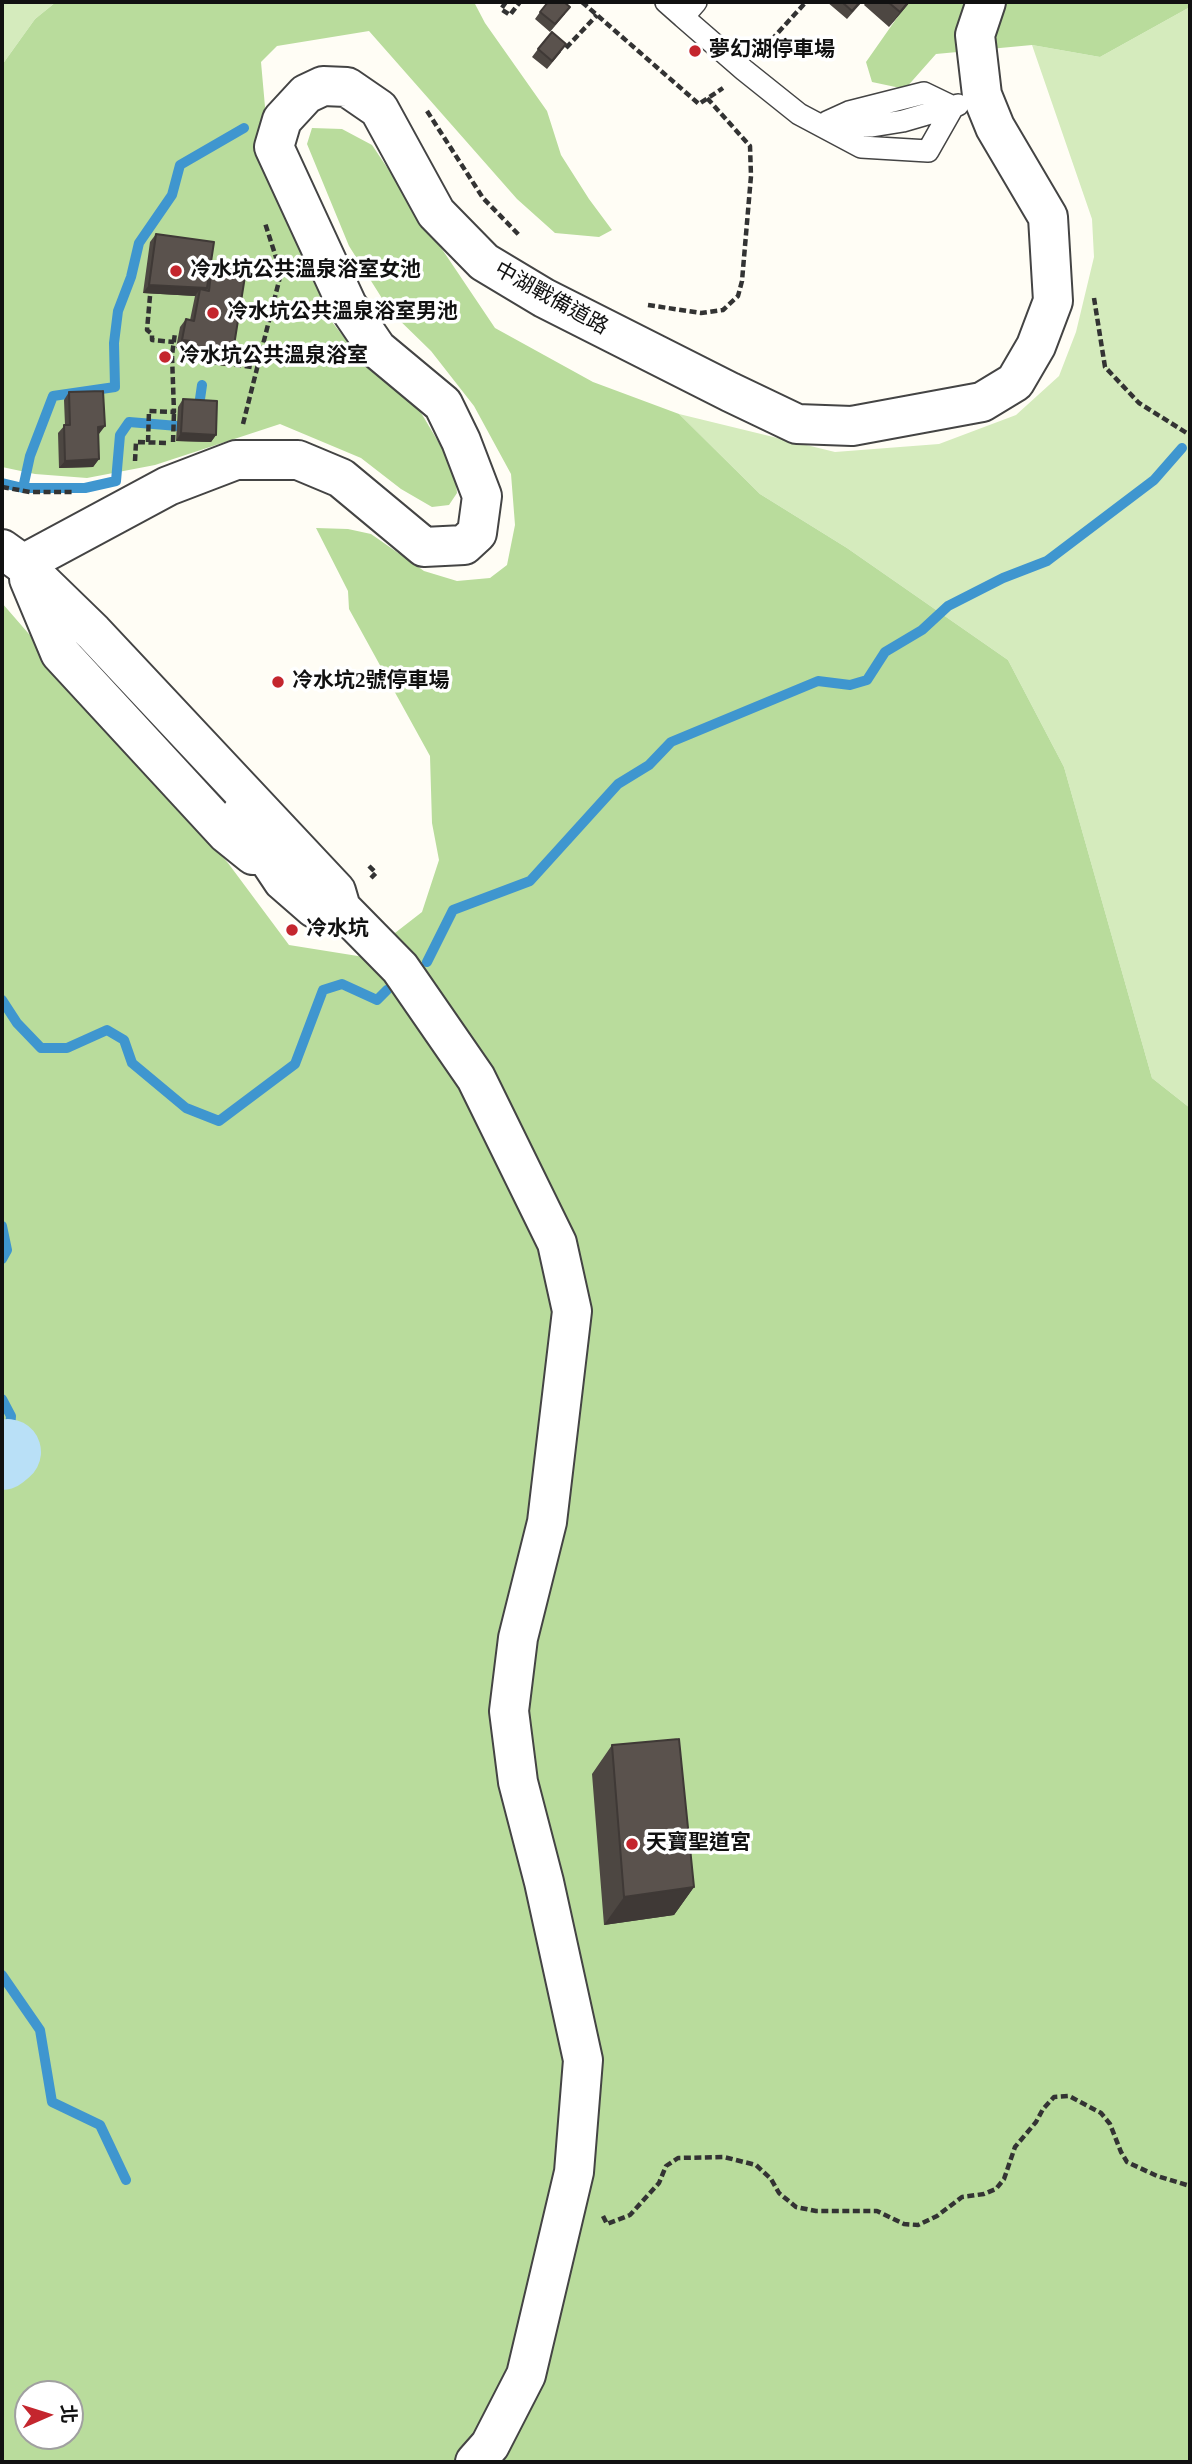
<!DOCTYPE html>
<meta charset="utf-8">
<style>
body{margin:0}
#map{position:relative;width:1192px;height:2464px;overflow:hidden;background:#fffdf5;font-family:"Times New Roman","Noto Sans TC",serif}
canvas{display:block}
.frame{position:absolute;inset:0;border:4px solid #111;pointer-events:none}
.north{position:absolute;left:14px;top:2380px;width:70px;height:70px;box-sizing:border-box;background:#fff;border:2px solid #a0a0a0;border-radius:50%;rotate:87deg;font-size:19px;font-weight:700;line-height:28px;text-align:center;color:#111}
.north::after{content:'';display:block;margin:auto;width:24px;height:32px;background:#c4262e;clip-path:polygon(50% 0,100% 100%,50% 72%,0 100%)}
</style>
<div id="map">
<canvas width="1192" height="2464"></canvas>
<div class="frame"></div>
<div class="north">北</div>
</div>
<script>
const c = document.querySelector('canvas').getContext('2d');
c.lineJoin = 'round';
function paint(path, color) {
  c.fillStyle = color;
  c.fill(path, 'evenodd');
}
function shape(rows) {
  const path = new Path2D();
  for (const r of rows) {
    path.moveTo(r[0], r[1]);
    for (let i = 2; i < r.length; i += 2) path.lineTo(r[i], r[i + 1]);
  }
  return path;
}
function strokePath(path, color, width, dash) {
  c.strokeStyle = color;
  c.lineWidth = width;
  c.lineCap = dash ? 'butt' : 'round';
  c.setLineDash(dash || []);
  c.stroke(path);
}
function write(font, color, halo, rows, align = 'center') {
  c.font = font + ' "Times New Roman","Noto Sans TC",serif';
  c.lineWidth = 7;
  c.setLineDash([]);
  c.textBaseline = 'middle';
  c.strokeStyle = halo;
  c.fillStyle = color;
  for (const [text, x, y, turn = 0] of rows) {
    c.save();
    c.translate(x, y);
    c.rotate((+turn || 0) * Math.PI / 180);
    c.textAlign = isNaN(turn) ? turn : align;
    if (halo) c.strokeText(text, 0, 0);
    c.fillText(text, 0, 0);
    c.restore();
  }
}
paint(shape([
 [2,2,56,2,35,19,2,65],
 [1190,7,1190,1108,1152,1078,1064,767,1008,660,847,548,760,494,679,414,835,452,939,444,1016,415,1059,376,1076,332,1094,257,1092,219,1032,45,1100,57]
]), '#d5ebbd');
paint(shape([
 [56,2,474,2,485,23,547,111,561,155,589,199,612,230,599,237,555,233,517,199,369,31,277,46,261,62,266,118,304,255,332,322,370,370,417,406,442,448,456,484,457,493,449,505,432,507,401,489,361,458,280,424,155,465,87,478,35,474,2,467,2,65,35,19],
 [908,2,1190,2,1190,7,1100,57,1032,45,936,54,905,89,872,82,866,62],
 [312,128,342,129,372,145,495,328,593,382,679,414,760,494,847,548,1008,660,1064,767,1152,1078,1190,1108,1190,2462,2,2462,2,603,228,863,289,945,364,957,422,912,439,860,432,823,430,756,349,609,348,591,316,528,348,529,371,534,424,571,457,581,490,578,507,565,515,525,511,474,474,406,431,351,390,311,349,246,307,144],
 [28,2394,70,2394,70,2436,28,2436]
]), '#b9dc9c');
strokePath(shape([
 [198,413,202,385],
 [2,483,23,488,85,488,116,481,120,435,129,422,190,427],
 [23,488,30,456,53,396,115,387,114,343,118,311,131,277,139,243,172,195,180,165,244,128],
 [427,962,453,910,530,881,618,784,649,765,671,742,818,681,850,685,867,680,885,652,922,630,948,606,1003,578,1047,561,1154,480,1182,448],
 [2,1000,17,1023,41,1048,67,1048,107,1030,124,1040,132,1063,186,1108,219,1121,295,1064,323,990,342,984,377,1000,387,990],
 [2,1226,7,1250,2,1259],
 [2,1399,11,1416,8,1452],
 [2,1975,40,2030,52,2102,100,2125,126,2180]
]), '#3f96cf', 10);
strokePath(shape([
 [2,1457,8,1452]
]), '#b9e0f7', 66);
const service = shape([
 [666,2,683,17,696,2],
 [683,17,744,70,799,114,861,147,928,151,953,107],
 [827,122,849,112,924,93,953,107],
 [825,125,872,126,903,121,958,105]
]);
const minor = shape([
 [23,564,93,632,336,891,341,908,400,968,476,1078,557,1243,572,1311,547,1522,518,1638,509,1711,518,1782,544,1882,583,2060,574,2172,526,2375,490,2445,475,2462],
 [29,579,60,653,227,834,253,855],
 [241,814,248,822,263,851,283,881,314,908,341,908]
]);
const tertiary = shape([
 [2,549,23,564,168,486,236,460,298,460,341,478,424,547,464,545,477,533,482,496,461,441,443,404,377,349,347,305,274,147,282,120,306,94,323,86,347,87,379,109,436,213,484,262,544,298,730,392,797,424,852,426,982,402,1015,382,1036,346,1053,301,1048,217,995,127,982,95,975,35,986,2]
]);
strokePath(service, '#444', 24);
strokePath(minor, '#444', 42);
strokePath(tertiary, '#444', 42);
strokePath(shape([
 [506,2,501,9,510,15,520,2],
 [582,2,699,104,723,88],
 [566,48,597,15],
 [764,48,806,2],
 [427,111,483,198,519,235],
 [150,296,147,330,152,334,152,340,174,342],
 [1094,298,1105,367,1139,403,1190,435],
 [648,305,701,313,723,310,738,296,742,281,751,176,750,146,707,98],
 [224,363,258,368],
 [243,424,281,273,265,223],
 [148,442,149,411,174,412,172,355,175,333],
 [173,442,174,412],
 [135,461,136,442,168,443],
 [2,487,30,492,74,492],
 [369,866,376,873,371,878],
 [603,2216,607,2224,630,2215,659,2183,666,2166,678,2158,724,2157,756,2165,771,2179,779,2193,796,2207,816,2211,877,2211,904,2224,918,2225,937,2216,962,2197,984,2194,996,2189,1004,2179,1015,2147,1036,2122,1043,2109,1054,2097,1069,2096,1101,2113,1110,2124,1121,2152,1127,2162,1157,2176,1190,2186]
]), '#333', 4.5, [7, 3.5]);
strokePath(service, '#fff', 21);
strokePath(minor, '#fff', 38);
strokePath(tertiary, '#fff', 38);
paint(shape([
 [827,2,862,2,847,19],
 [866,2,910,2,889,27,864,5],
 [540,12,565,14,550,32,535,19],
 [538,49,561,52,547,69,532,57],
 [156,234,210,267,212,265,226,366,184,360,186,349,176,348,180,327,186,319,190,320,195,296,143,293,150,242],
 [69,392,105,426,98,434,99,459,93,467,59,468,58,433,65,425,64,400],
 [183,399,216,435,211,442,176,441,178,407],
 [612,1745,694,1887,674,1915,604,1925,592,1774]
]), '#4d4742');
paint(shape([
 [908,2,910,2,889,27,900,12],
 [149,285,207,288,202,296,200,289,195,296,143,293],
 [182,340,191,341,186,349,176,348],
 [190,352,232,358,226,366,184,360],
 [105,426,99,434,92,435,98,427],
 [181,433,216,435,211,442,176,441],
 [99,459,93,467,59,468,65,461],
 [694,1887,674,1915,604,1925,624,1897]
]), '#3f3936');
const building = shape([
 [548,2,564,2,570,7,555,24,540,12,548,2],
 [842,2,860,2,852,11,842,2],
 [888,2,908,2,900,12,888,2],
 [552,32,566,44,552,61,538,49,552,32],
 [156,234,214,242,207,288,149,285,156,234],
 [212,265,246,270,232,358,190,352,191,341,182,340,186,319,194,321,200,289,209,291,212,265],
 [103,391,105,426,98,427,99,459,65,461,64,425,70,425,69,392,103,391],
 [183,399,217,401,216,435,181,433,183,399],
 [679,1739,694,1887,624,1897,612,1745,679,1739]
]);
paint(building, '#5a524d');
strokePath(building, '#3f3936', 2);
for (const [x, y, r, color] of [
 [695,51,7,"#c4262e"],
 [176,271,7,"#c4262e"],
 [213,313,7,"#c4262e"],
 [165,357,7,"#c4262e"],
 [278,682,7,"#c4262e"],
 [292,930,7,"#c4262e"],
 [632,1844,7,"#c4262e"]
]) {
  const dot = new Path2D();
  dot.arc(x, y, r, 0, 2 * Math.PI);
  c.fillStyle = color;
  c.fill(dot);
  strokePath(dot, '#fff', 2.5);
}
write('bold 21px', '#111', '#fff', [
 ["夢幻湖停車場",709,51],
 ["冷水坑公共溫泉浴室女池",190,271],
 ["冷水坑公共溫泉浴室男池",227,313],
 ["冷水坑公共溫泉浴室",179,357],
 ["冷水坑2號停車場",292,682],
 ["冷水坑",306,930],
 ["天寶聖道宮",646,1844]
], 'left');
write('21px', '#111', '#fff', [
 ["中湖戰備道路",551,299,29]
]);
</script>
